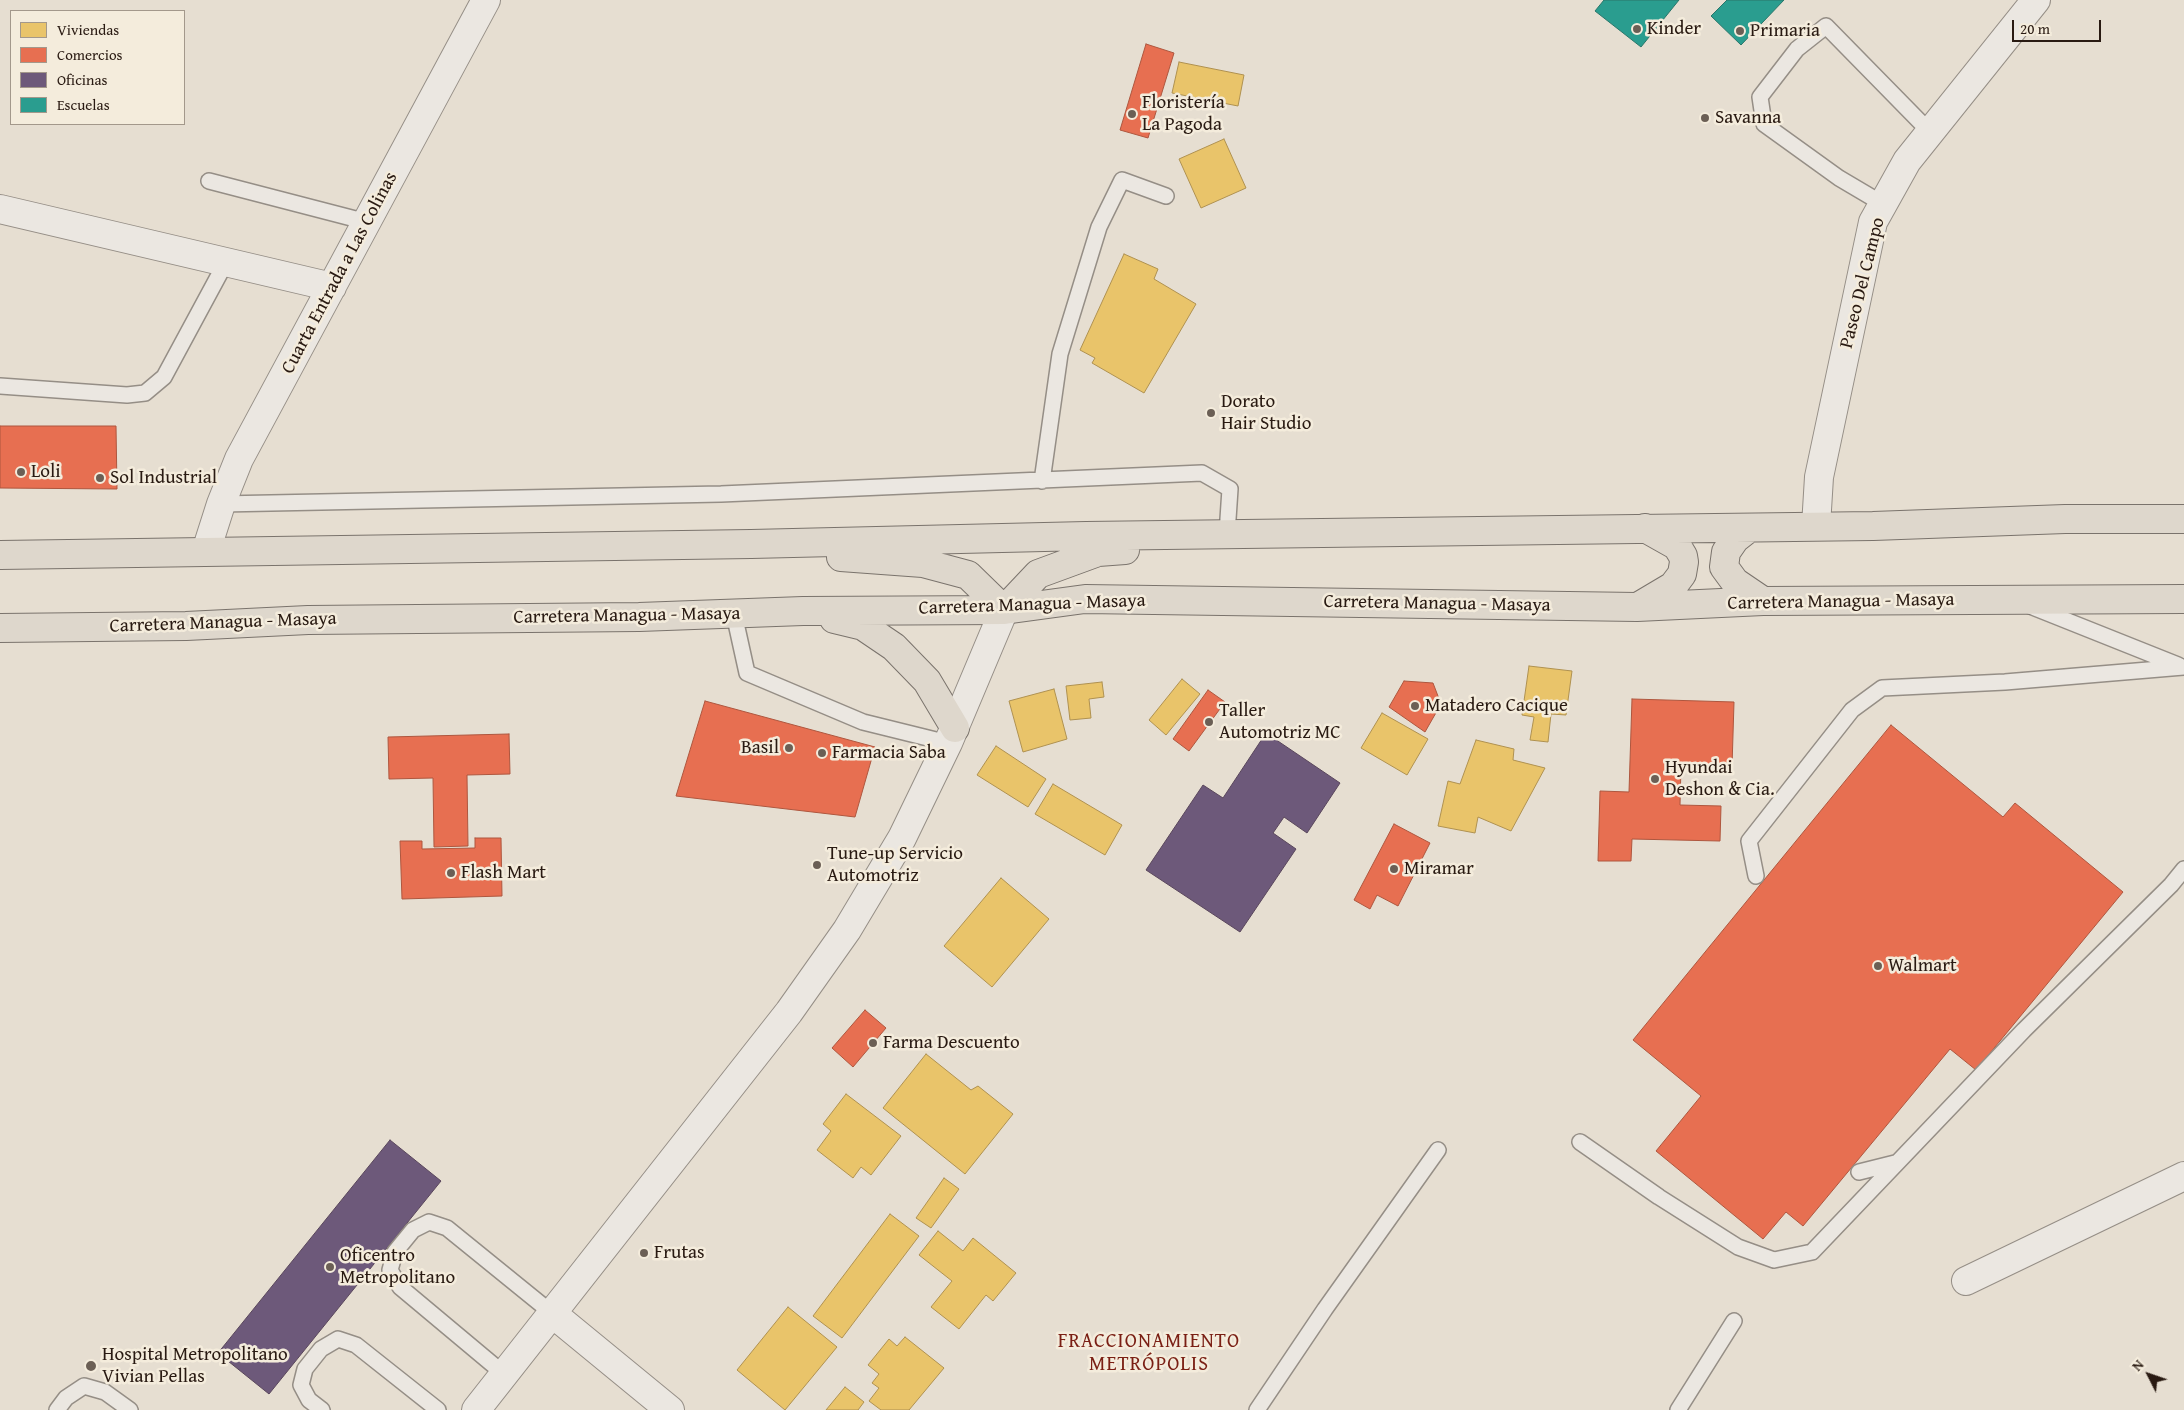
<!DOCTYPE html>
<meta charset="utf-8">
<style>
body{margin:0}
#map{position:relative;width:2184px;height:1410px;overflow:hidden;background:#e6ded1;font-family:"Gentium Book Plus",serif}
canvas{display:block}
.legend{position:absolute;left:10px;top:10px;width:175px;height:115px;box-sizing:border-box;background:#f4ecdc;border:1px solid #a3988b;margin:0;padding:6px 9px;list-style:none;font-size:15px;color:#291a12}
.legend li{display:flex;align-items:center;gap:10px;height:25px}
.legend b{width:25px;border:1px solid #a3988b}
.north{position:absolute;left:2124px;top:1350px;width:50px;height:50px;-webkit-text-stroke:4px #f4ecdc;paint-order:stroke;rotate:311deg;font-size:14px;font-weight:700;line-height:20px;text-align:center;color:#291a12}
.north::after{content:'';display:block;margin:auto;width:18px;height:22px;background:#291a12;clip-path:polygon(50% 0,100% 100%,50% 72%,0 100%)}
.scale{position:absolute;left:2012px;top:20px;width:89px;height:22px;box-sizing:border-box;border:2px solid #291a12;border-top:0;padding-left:6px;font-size:15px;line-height:18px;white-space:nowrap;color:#291a12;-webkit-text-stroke:4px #f4ecdc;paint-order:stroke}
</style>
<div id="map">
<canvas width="2184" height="1410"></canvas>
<ul class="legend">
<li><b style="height:14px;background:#e9c46a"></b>Viviendas</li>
<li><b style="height:14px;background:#e76f51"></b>Comercios</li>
<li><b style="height:14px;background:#6d597a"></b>Oficinas</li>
<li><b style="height:14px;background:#2a9d8f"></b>Escuelas</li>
</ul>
<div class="north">N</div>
<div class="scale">20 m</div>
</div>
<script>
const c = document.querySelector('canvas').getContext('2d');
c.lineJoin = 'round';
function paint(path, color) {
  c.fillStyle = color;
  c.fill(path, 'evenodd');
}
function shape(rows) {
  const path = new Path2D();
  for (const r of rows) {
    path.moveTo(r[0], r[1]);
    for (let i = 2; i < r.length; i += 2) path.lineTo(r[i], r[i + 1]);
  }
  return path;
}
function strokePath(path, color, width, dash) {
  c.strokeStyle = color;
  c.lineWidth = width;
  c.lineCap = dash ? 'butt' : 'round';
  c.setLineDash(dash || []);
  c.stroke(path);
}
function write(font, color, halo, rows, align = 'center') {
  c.font = font + ' "Gentium Book Plus",serif';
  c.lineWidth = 5;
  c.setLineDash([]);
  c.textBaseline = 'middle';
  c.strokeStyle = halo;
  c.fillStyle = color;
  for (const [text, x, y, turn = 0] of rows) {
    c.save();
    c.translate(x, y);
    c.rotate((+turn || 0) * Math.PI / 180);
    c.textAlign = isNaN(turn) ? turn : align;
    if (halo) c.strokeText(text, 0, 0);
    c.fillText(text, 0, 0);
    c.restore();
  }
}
const homes = shape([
 [1179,62,1244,75,1238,106,1172,93,1179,62],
 [1224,139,1246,188,1201,208,1179,159,1224,139],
 [1124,254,1158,269,1154,279,1196,304,1144,393,1092,363,1095,358,1080,350,1124,254],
 [1529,666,1572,671,1566,715,1551,714,1548,742,1530,740,1534,717,1522,715,1529,666],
 [1182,679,1200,694,1166,735,1149,720,1182,679],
 [1102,682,1104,697,1089,699,1091,718,1070,720,1066,686,1102,682],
 [1054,689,1067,739,1023,752,1009,701,1054,689],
 [1382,713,1428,739,1407,775,1361,748,1382,713],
 [1476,740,1514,749,1513,760,1545,768,1511,831,1478,817,1475,833,1438,826,1448,781,1460,784,1476,740],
 [996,746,1046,779,1028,807,977,775,996,746],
 [1053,784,1122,825,1105,855,1035,814,1053,784],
 [1001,878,1049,919,992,987,944,946,1001,878],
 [926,1054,971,1090,978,1086,1013,1114,965,1174,883,1108,926,1054],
 [846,1094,901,1136,871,1175,861,1167,853,1178,817,1150,831,1131,823,1124,846,1094],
 [944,1178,959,1189,931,1228,916,1218,944,1178],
 [890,1214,919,1236,842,1338,813,1316,890,1214],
 [938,1231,963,1251,973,1238,1016,1273,993,1301,986,1295,959,1329,931,1307,952,1281,919,1255,938,1231],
 [788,1307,837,1347,785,1410,737,1370,788,1307],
 [905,1337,944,1368,909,1410,881,1410,869,1401,879,1388,872,1383,879,1374,868,1365,889,1339,897,1346,905,1337],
 [845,1387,864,1402,858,1410,826,1410,845,1387]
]);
paint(homes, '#e9c46a');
strokePath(homes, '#af9150', 1);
const shops = shape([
 [1146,44,1174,53,1148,138,1120,130,1146,44],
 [0,426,116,426,117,489,0,488,0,426],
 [1404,681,1433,683,1441,704,1425,732,1389,707,1404,681],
 [1208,690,1225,702,1189,751,1173,739,1208,690],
 [1632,699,1734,702,1732,767,1681,765,1680,805,1721,806,1720,841,1632,839,1631,861,1598,861,1600,791,1629,792,1632,699],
 [705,701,875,747,855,817,676,796,705,701],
 [1891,725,2003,817,2015,803,2123,892,1976,1070,1950,1049,1803,1226,1786,1212,1763,1239,1656,1151,1701,1096,1633,1040,1891,725],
 [509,734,510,774,467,775,468,846,434,847,433,778,389,779,388,737,509,734],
 [1394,824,1430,843,1398,906,1377,895,1370,909,1354,900,1394,824],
 [475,838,501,838,502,896,402,899,400,841,422,841,422,849,475,848,475,838],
 [865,1010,886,1028,853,1067,832,1048,865,1010]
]);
paint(shops, '#e76f51');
strokePath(shops, '#ae563e', 1);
const offices = shape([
 [1266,733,1340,783,1307,833,1284,817,1273,833,1296,849,1240,932,1146,870,1203,785,1223,798,1266,733],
 [390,1140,441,1181,269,1394,218,1353,390,1140]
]);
paint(offices, '#6d597a');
strokePath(offices, '#59465b', 1);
const schools = shape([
 [1604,0,1679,0,1641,47,1595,11,1604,0],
 [1727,0,1784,0,1741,45,1711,16,1727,0]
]);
paint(schools, '#2a9d8f');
strokePath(schools, '#2a766a', 1);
const service = shape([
 [209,181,367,222],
 [1883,204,1839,178,1764,124,1760,97,1797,49,1826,26,1930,132],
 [0,386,127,395,145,393,164,377,226,262],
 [1042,481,1060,354,1099,227,1122,180,1166,196],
 [221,504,721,494,1202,473,1230,489,1227,534],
 [2030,606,2178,665],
 [734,614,747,673,863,722,948,743],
 [1756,876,1749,841,1852,710,1882,688,2005,682,2184,667],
 [1580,1142,1659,1197,1738,1247,1774,1260,1812,1252,2024,1030,2171,885,2184,869],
 [1859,1172,1895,1163],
 [504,1374,400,1287,390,1270,395,1252,413,1230,429,1222,447,1228,553,1314],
 [57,1410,66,1398,84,1386,105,1392,130,1410],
 [322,1410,309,1400,301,1385,305,1369,321,1349,338,1339,356,1345,438,1410],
 [1257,1410,1325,1309,1438,1150],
 [1678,1410,1734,1321]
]);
const minor = shape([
 [0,209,332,287],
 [1816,526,1819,477,1873,222,1907,161,2036,0],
 [206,551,221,504,239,459,486,0],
 [1966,1281,2184,1176],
 [553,1314,670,1410],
 [476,1410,789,1012,847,930,902,838,948,743,1004,610]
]);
const trunk = shape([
 [1749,528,1735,539,1726,552,1724,567,1735,582,1763,601],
 [0,555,751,544,1086,536,1873,526,2065,519,2184,519],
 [841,557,923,563,968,575,1004,610],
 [1641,605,1673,586,1682,574,1684,562,1683,556,1677,546,1645,528],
 [1004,610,1038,574,1098,552,1125,550],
 [834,619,863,626,894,647,927,681,955,728],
 [0,628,186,626,308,620,639,617,803,611,1004,610,1085,599,1637,607,1763,601,2184,599]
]);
strokePath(service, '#958e86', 18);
strokePath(minor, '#958e86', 30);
strokePath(trunk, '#7a736c', 30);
strokePath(service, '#ebe7e1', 15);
strokePath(minor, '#ebe7e1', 28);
strokePath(trunk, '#ded7cc', 28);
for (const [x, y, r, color] of [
 [1637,29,5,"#6b5f55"],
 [1740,31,5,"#6b5f55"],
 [1132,114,5,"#6b5f55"],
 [1705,118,5,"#6b5f55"],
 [1211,413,5,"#6b5f55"],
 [21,472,5,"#6b5f55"],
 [100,478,5,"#6b5f55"],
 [1415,706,5,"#6b5f55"],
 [1209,722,5,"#6b5f55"],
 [789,748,5,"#6b5f55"],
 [822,753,5,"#6b5f55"],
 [1655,779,5,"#6b5f55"],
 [817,865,5,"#6b5f55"],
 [1394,869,5,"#6b5f55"],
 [451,873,5,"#6b5f55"],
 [1878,966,5,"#6b5f55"],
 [873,1043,5,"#6b5f55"],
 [644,1253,5,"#6b5f55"],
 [330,1267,5,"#6b5f55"],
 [91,1366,6,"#6b5f55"]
]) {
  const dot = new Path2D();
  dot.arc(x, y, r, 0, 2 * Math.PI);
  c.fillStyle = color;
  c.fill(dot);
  strokePath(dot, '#f4ecdc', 2);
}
write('19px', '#291a12', '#f4ecdc', [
 ["Kinder",1647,29],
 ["Primaria",1750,31],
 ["Floristería",1142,103],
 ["La Pagoda",1142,125],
 ["Savanna",1715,118],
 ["Dorato",1221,402],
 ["Hair Studio",1221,424],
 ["Loli",31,472],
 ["Sol Industrial",110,478],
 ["Matadero Cacique",1425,706],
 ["Taller",1219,711],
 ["Automotriz MC",1219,733],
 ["Basil",779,748,"right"],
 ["Farmacia Saba",832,753],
 ["Hyundai",1665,768],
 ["Deshon & Cia.",1665,790],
 ["Tune-up Servicio",827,854],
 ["Automotriz",827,876],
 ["Miramar",1404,869],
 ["Flash Mart",461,873],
 ["Walmart",1888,966],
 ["Farma Descuento",883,1043],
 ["Frutas",654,1253],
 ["Oficentro",340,1256],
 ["Metropolitano",340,1278],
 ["Hospital Metropolitano",102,1355],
 ["Vivian Pellas",102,1377]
], 'left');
write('19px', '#291a12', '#f4ecdc', [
 ["Cuarta Entrada a Las Colinas",340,273,-62],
 ["Paseo Del Campo",1863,283,-76],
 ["Carretera Managua - Masaya",1841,602,-1],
 ["Carretera Managua - Masaya",1437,604,1],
 ["Carretera Managua - Masaya",1032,605,-2],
 ["Carretera Managua - Masaya",627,616,-1],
 ["Carretera Managua - Masaya",223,623,-2]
]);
c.letterSpacing = '1px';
write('20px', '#7a1f14', '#f4ecdc', [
 ["FRACCIONAMIENTO",1149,1342],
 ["METRÓPOLIS",1149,1365]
]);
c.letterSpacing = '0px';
</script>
